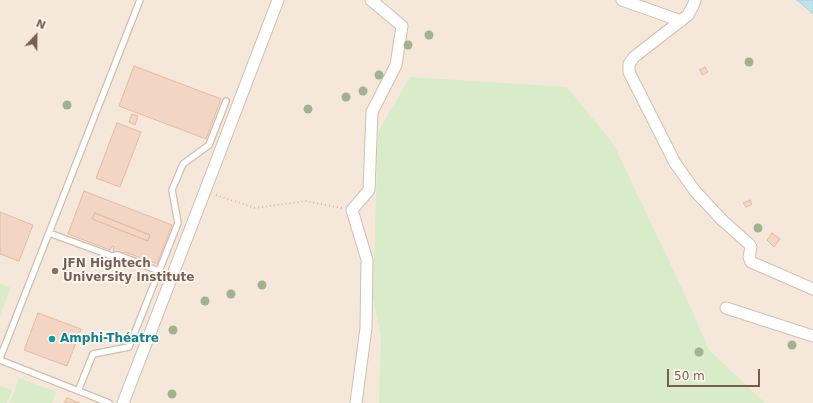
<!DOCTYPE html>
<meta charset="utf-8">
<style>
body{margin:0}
#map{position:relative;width:813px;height:403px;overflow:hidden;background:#fdf6ec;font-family:"DejaVu Sans",sans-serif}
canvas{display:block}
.north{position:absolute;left:16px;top:16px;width:40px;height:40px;-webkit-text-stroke:3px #fffaf3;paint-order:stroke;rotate:22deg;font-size:11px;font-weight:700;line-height:16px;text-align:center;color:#7a5c4d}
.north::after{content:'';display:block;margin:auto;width:14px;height:18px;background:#7a5c4d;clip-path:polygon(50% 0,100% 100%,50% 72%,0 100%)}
.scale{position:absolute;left:667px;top:369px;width:93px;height:18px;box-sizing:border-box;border:2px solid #7a5c4d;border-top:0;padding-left:5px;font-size:12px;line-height:14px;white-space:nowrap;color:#7a5c4d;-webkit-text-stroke:3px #fffaf3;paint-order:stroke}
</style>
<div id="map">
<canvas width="813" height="403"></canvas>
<div class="north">N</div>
<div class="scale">50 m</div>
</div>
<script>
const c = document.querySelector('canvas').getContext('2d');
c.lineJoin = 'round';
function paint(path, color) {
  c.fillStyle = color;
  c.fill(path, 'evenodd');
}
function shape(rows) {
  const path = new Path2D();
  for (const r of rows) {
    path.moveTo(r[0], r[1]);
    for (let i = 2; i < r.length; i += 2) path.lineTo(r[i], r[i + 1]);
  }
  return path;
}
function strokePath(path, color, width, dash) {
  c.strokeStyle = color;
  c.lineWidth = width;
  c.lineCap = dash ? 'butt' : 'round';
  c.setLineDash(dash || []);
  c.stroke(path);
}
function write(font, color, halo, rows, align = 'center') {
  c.font = font + ' "DejaVu Sans",sans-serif';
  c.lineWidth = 3.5;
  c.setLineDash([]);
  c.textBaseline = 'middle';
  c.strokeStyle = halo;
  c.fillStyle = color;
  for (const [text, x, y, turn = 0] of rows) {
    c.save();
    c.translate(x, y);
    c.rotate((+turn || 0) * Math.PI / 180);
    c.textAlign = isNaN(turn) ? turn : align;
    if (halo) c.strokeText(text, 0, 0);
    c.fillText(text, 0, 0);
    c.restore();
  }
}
paint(shape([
 [0,0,813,0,813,403,0,403]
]), '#f5e8da');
paint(shape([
 [410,77,567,87,614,145,685,295,709,350,765,403,379,403,381,337,373,298,378,132],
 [0,283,11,288,0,315],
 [19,378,56,392,52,403,10,403],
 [0,386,12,390,7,403,0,403]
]), '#d8ecc9');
const water = shape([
 [797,0,813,0,813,14,797,0]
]);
paint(water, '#bfe3e8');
strokePath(water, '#a5d3da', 1);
const building = shape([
 [134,66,221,99,206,139,119,106,134,66],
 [705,67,708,72,702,75,700,70,699,70,705,67],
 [132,114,138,116,135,125,129,122,132,114],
 [117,123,141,132,120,187,96,178,117,123],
 [84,191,172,225,157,264,125,252,124,255,113,251,114,247,112,246,110,250,68,234,84,191],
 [95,213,150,235,148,241,92,219,95,213],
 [750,200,752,204,746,207,743,203,750,200],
 [0,212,33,225,19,261,0,254,0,212],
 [95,213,150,235,148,241,92,219,95,213],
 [772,233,780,239,774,247,767,240,772,233],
 [38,313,81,329,67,366,24,350,38,313],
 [67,398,80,403,64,403,67,398]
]);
paint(building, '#f3d5c3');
strokePath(building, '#e6bba3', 1);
const service = shape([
 [49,233,112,256,118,255,159,271],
 [0,358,140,0],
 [0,360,109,403],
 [78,391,93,354,129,347,178,223,172,190,183,164,209,145,226,101]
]);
const minor = shape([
 [622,0,681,21],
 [695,0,693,6,688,15,634,57,629,64,629,72,675,163,695,191,722,220,749,244,751,247,749,257,751,262,813,289],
 [726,308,813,336],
 [123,403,205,191,278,0],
 [356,403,366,328,367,260,352,210,369,190,372,112,396,65,402,26,371,0]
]);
strokePath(service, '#d1beb0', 8);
strokePath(minor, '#d1beb0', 13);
strokePath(shape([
 [216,195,255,208,306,201,342,208]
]), '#d9b8a5', 2, [1, 3]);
strokePath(service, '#fff', 5.5);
strokePath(minor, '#fff', 11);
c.fillStyle = '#a0b28e';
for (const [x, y] of [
 [429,35],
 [408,45],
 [749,62],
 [379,75],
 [363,91],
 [346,97],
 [67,105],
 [308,109],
 [758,228],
 [262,285],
 [231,294],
 [205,301],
 [173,330],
 [792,345],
 [699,352],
 [172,394]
]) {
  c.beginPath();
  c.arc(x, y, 4.5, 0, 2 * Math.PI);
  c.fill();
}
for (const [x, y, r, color] of [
 [55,271,4,"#8d6e63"],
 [52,339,4,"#0f9aa8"]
]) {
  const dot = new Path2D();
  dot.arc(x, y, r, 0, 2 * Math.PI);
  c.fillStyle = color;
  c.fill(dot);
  strokePath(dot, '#fffaf3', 1.5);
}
write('bold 12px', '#785e54', '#fffaf3', [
 ["JFN Hightech",63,264],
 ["University Institute",63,278]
], 'left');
write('bold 12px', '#0d838f', '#fffaf3', [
 ["Amphi-Théatre",60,339]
], 'left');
</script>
